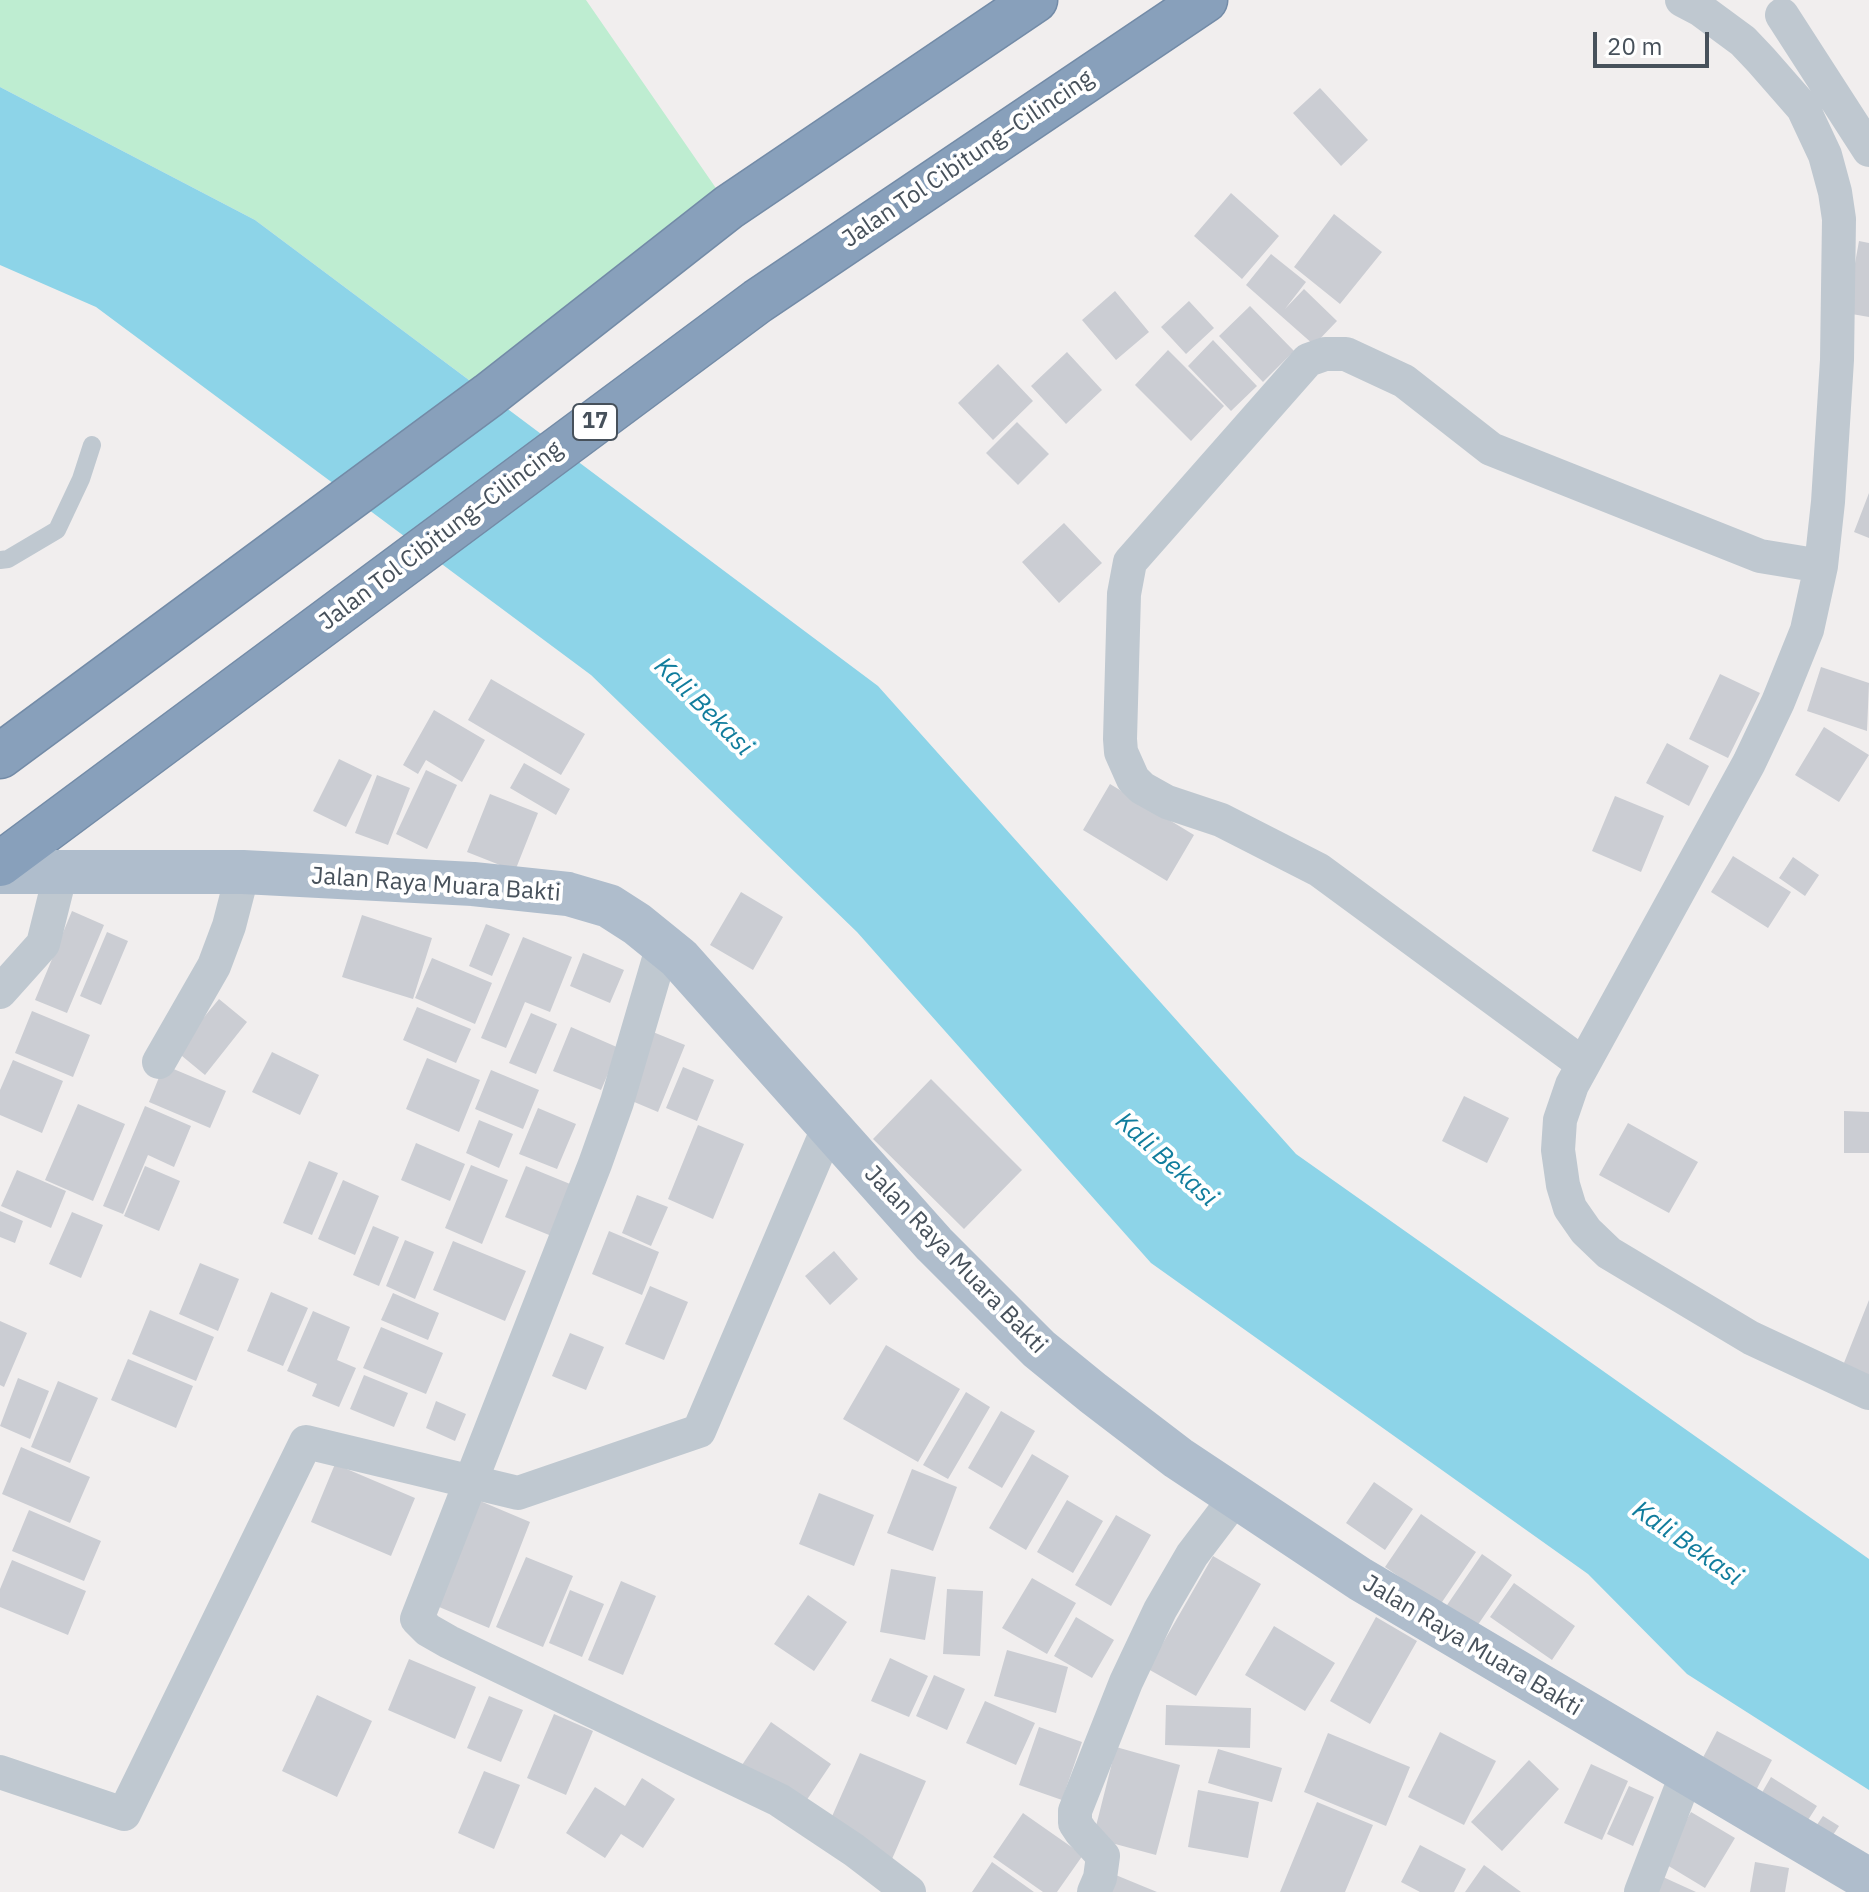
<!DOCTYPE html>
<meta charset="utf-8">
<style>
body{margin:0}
#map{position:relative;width:1869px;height:1892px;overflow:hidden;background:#f1eeee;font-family:"IBM Plex Sans",sans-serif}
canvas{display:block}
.scale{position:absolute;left:1593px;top:32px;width:116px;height:36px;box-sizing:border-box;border:4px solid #47515b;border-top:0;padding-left:10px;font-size:24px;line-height:28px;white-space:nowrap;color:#47515b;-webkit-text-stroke:6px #fff;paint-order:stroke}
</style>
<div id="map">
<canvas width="1869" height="1892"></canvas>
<div class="scale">20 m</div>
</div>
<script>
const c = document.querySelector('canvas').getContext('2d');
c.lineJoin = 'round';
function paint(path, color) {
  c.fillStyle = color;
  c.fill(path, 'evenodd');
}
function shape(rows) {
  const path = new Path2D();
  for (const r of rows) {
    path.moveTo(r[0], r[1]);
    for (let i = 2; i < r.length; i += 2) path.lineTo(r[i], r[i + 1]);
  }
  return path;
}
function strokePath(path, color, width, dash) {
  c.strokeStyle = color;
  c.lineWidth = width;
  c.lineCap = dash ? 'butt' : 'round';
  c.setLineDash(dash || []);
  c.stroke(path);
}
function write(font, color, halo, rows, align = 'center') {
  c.font = font + ' "IBM Plex Sans",sans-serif';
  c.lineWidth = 8;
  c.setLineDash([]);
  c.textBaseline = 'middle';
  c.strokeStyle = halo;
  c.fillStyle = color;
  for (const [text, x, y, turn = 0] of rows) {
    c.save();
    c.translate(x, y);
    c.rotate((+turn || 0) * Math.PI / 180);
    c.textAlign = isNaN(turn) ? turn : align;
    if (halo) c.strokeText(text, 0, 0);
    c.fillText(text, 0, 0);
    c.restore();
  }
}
paint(shape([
 [0,0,586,0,729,207,489,395,255,220,0,87]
]), '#beedd1');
paint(shape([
 [0,87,255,220,878,686,1296,1154,1869,1559,1869,1790,1687,1674,1588,1574,1151,1263,857,932,591,675,96,307,0,265]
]), '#8dd4e8');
paint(shape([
 [1320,88,1368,140,1341,166,1293,113],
 [1231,193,1279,236,1242,279,1194,236],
 [1334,214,1382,252,1340,304,1294,267],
 [1859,241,1869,243,1869,317,1846,313],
 [1271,254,1306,282,1285,309,1304,289,1337,321,1314,345,1246,285],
 [1115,291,1149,332,1116,360,1082,320],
 [1189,301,1214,328,1186,354,1161,327],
 [1250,306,1294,351,1263,382,1219,336],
 [1213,340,1257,386,1231,411,1188,366],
 [1168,350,1224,406,1191,441,1135,385],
 [1067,352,1102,390,1066,424,1031,386],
 [998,364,1033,401,993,440,958,403],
 [1017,422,1049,454,1018,485,986,453],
 [1869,493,1869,538,1854,532],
 [1064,523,1102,563,1059,603,1022,562],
 [1821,667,1869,683,1867,731,1807,711],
 [1720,674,1760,693,1728,758,1689,739],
 [491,679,585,734,561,775,468,720],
 [434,710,485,740,462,782,426,760,418,774,403,765],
 [1824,727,1869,755,1839,802,1795,775],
 [1667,743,1709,766,1689,806,1646,783],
 [339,759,372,775,346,827,313,811],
 [524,763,570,789,556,815,510,788],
 [426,770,457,785,427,849,396,834],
 [377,775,410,788,388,845,355,833],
 [1110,784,1194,835,1167,881,1083,830],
 [490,794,538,813,515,871,467,852],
 [1615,796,1664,816,1641,872,1592,851],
 [1733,856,1791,892,1768,928,1711,892],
 [1793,857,1819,875,1805,896,1779,878],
 [741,892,783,917,753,970,710,945],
 [72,911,104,925,67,1013,35,1000],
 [362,915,432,938,413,999,342,977],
 [486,924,510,934,492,976,469,966],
 [107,932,128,941,101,1005,80,996],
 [523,937,572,957,550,1012,525,1002,506,1048,481,1038],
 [583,953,624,970,610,1003,570,986],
 [432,958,492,983,475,1024,415,998],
 [219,999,247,1022,205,1075,176,1051],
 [417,1007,471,1029,456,1063,403,1040],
 [32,1011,90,1035,73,1077,15,1053],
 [531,1013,557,1024,536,1074,509,1063],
 [571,1027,619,1048,601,1090,553,1071],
 [648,1030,685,1045,658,1112,620,1096],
 [272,1052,319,1075,300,1115,252,1092],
 [427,1058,480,1080,459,1132,406,1109],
 [13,1060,63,1081,42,1133,0,1115,0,1090],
 [164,1065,226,1091,210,1128,149,1102],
 [683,1067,714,1080,697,1121,666,1108],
 [491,1070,539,1090,523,1129,475,1109],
 [931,1079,1022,1170,964,1229,873,1139],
 [1464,1096,1509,1118,1487,1163,1442,1141],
 [78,1104,125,1124,93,1201,45,1180],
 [145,1106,191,1126,174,1167,148,1155,123,1214,103,1206],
 [538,1108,576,1124,557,1169,519,1154],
 [1844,1111,1869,1112,1869,1153,1844,1153],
 [479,1120,513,1134,499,1168,466,1153],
 [1628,1123,1698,1162,1669,1213,1599,1175],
 [698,1125,744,1144,713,1219,668,1199],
 [416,1143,465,1164,450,1201,401,1180],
 [309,1161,338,1173,312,1235,283,1223],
 [471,1165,508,1180,482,1244,445,1228],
 [145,1166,180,1181,159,1231,124,1216],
 [526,1166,575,1186,554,1237,505,1217],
 [17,1170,66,1191,51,1228,1,1206],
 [343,1180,379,1196,355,1255,318,1239],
 [637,1195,668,1207,651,1246,622,1233],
 [0,1211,23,1221,15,1243,0,1237],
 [72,1212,103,1225,81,1278,49,1264],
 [373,1226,399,1237,379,1286,353,1275],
 [609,1231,659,1252,642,1295,592,1274],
 [405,1240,434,1252,415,1299,386,1286],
 [453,1241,526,1271,505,1321,433,1290],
 [834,1251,858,1279,830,1305,805,1276],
 [200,1263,239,1279,218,1331,179,1314],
 [650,1286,688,1302,664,1360,625,1344],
 [271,1292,308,1308,283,1366,247,1351],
 [393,1293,439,1313,428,1340,381,1320],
 [1869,1300,1869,1391,1838,1378],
 [150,1310,214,1337,196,1381,132,1354],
 [313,1311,350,1327,337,1360,356,1368,339,1407,312,1396,317,1384,287,1371],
 [0,1321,27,1333,4,1387,0,1385],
 [381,1327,443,1353,426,1394,363,1368],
 [570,1333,604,1347,586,1390,552,1376],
 [886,1345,960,1389,918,1462,843,1419],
 [128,1359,193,1386,176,1428,111,1400],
 [364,1375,408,1393,394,1427,350,1409],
 [18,1378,49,1391,30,1439,0,1426],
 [58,1381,98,1398,70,1463,31,1447],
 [966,1392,990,1407,948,1479,923,1465],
 [436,1401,466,1414,455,1441,426,1428],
 [1001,1411,1035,1431,1002,1488,968,1468],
 [21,1447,90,1477,70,1523,2,1494],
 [1032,1454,1069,1476,1026,1550,989,1528],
 [335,1464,415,1498,391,1556,311,1522],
 [912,1469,957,1487,933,1551,887,1533],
 [1374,1482,1413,1509,1385,1550,1346,1523],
 [819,1493,874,1515,854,1566,799,1544],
 [473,1498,530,1522,489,1628,432,1604],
 [1067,1500,1103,1521,1073,1573,1037,1552],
 [29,1510,101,1541,84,1581,12,1551],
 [1421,1514,1476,1552,1440,1605,1385,1567],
 [1116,1515,1151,1535,1111,1606,1075,1585],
 [1482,1554,1512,1575,1475,1629,1445,1608],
 [1213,1556,1261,1584,1196,1696,1148,1669],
 [526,1557,573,1576,543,1647,496,1627],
 [12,1560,86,1591,68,1635,0,1607,0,1589],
 [891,1569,936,1577,925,1640,880,1632],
 [1032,1578,1076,1603,1047,1654,1002,1628],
 [621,1581,656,1596,623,1675,588,1660],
 [1514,1583,1575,1626,1552,1660,1490,1617],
 [947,1589,983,1591,980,1656,943,1654],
 [570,1590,604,1604,582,1657,549,1643],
 [808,1595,847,1622,814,1671,774,1644],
 [1076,1617,1114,1640,1092,1678,1054,1656],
 [1376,1617,1417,1641,1370,1724,1330,1701],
 [1274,1626,1335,1663,1305,1711,1245,1675],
 [1007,1650,1068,1667,1056,1713,994,1696],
 [890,1658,928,1676,909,1717,871,1701],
 [409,1659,476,1687,455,1739,388,1710],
 [934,1675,965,1689,947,1730,916,1716],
 [317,1695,372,1721,337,1797,282,1771],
 [489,1696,523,1710,501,1762,467,1748],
 [985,1701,1035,1723,1016,1765,966,1743],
 [1166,1705,1251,1708,1250,1748,1165,1745],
 [554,1714,593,1731,566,1795,527,1778],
 [771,1722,831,1764,802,1807,742,1765],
 [1039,1727,1082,1742,1062,1800,1019,1785],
 [1717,1731,1772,1760,1754,1794,1699,1765],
 [1440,1732,1496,1761,1464,1825,1408,1797],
 [1328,1733,1410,1767,1386,1826,1304,1792],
 [1116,1747,1180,1765,1156,1855,1093,1838],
 [1218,1749,1282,1768,1272,1802,1208,1783],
 [860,1753,926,1781,892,1859,826,1830],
 [1529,1760,1559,1789,1502,1851,1471,1822],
 [1591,1764,1628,1781,1602,1840,1564,1823],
 [484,1771,520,1785,494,1849,458,1833],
 [1771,1777,1817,1806,1801,1831,1756,1803],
 [642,1778,675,1799,643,1848,621,1834,605,1858,566,1833,595,1787,625,1806],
 [1629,1786,1654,1797,1633,1846,1607,1834],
 [1198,1790,1259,1802,1248,1858,1188,1847],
 [1317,1802,1373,1825,1345,1892,1280,1892],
 [1691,1812,1735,1838,1705,1888,1662,1862],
 [1023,1813,1083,1855,1057,1892,1043,1892,993,1857],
 [1823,1816,1839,1826,1823,1850,1807,1839],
 [1420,1845,1466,1869,1454,1892,1420,1892,1401,1882],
 [992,1862,1034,1892,972,1892],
 [1755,1862,1789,1868,1785,1892,1750,1892],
 [1484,1865,1521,1892,1465,1892],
 [1106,1871,1157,1892,1097,1892],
 [1663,1877,1696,1892,1657,1892]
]), '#cbcdd3');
const motorway = shape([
 [0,756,489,395,729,207,1035,0],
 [0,864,758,301,1205,0]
]);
strokePath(motorway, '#738ba7', 47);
strokePath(shape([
 [0,560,8,559,57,530,81,479,92,445]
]), '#bfc8d0', 18);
strokePath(shape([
 [1682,0,1701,10,1743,41,1761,60,1803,108,1825,155,1835,192,1839,219,1837,360,1828,502,1821,566,1807,630,1778,702,1749,763,1572,1085,1560,1120,1558,1150,1563,1185,1570,1208,1586,1231,1609,1253,1751,1338,1869,1393],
 [1782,15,1869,150],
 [663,945,617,1102,595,1164,417,1619,428,1630,449,1642,779,1800,854,1850,909,1892],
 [0,992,43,944,61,872],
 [159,1062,214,966,229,926,243,872],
 [1583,1064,1319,870,1221,820,1167,802,1142,788,1133,779,1121,752,1120,739,1124,594,1130,562,1308,360,1325,354,1346,354,1404,381,1491,449,1760,556,1821,566],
 [0,1772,124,1814,306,1442,518,1493,699,1431,829,1126],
 [1094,1892,1100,1878,1103,1856,1081,1832,1075,1823,1075,1811,1126,1682,1160,1610,1192,1555,1236,1497],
 [1641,1892,1687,1773]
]), '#bfc8d0', 34);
strokePath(shape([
 [0,872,243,872,473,884,568,894,609,906,637,924,679,958,934,1244,1039,1349,1093,1393,1178,1458,1360,1579,1869,1880]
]), '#afbdcc', 44);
strokePath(motorway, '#88a0bb', 44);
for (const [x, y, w] of [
 [595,422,44]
]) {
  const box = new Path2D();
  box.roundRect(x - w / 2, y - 18, w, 36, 6);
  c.fillStyle = '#fff';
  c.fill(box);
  strokePath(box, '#47515b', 2);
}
write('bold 22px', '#47515b', null, [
 ["17",595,422]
]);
write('24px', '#47515b', '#fff', [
 ["Jalan Tol Cibitung–Cilincing",968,159,-34],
 ["Jalan Tol Cibitung–Cilincing",441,536,-37],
 ["Jalan Raya Muara Bakti",436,885,4],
 ["Jalan Raya Muara Bakti",955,1260,46],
 ["Jalan Raya Muara Bakti",1472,1646,31]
]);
write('italic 26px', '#117d9d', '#fff', [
 ["Kali Bekasi",703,707,45],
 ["Kali Bekasi",1166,1160,42],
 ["Kali Bekasi",1687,1544,35]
]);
</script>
